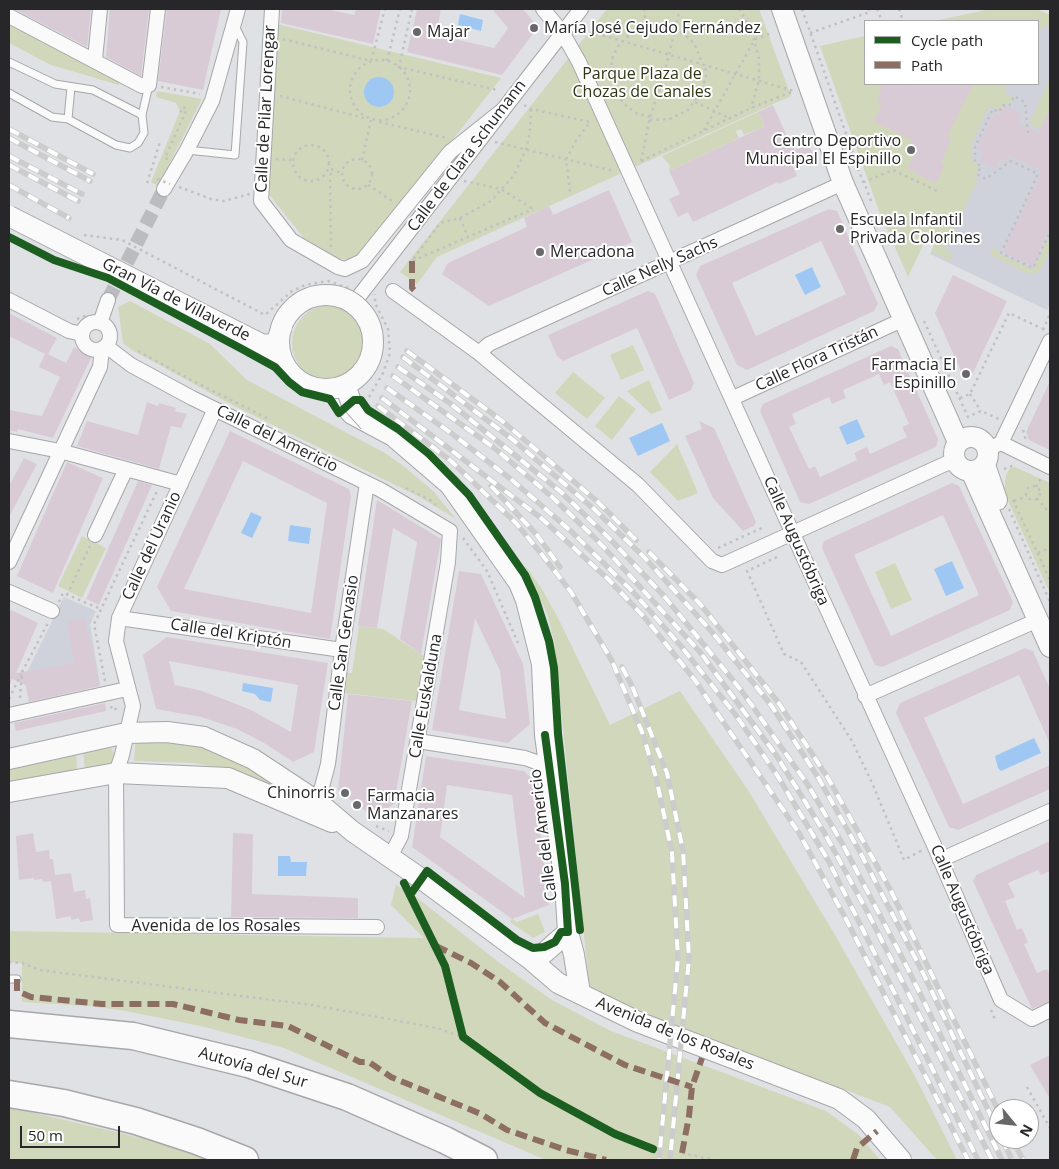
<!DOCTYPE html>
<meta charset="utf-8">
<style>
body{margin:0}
#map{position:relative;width:1059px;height:1169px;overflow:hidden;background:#e0e1e5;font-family:"Open Sans",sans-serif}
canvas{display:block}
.frame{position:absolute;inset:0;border:10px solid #272729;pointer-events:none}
.legend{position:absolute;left:864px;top:20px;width:175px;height:65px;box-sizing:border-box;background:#fff;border:1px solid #a9a9a9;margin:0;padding:6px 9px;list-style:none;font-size:15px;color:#272729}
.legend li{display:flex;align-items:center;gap:10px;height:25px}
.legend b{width:25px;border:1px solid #a9a9a9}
.north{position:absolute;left:989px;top:1099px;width:50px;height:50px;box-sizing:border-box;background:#fff;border:1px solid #a9a9a9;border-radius:50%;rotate:118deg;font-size:14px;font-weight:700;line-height:20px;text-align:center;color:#272729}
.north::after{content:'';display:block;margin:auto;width:18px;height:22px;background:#68686b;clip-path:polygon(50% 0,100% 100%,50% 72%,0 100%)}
.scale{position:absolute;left:20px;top:1126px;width:100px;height:22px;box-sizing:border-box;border:2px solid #272729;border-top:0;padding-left:6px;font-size:15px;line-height:18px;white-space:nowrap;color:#272729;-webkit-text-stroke:4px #fff;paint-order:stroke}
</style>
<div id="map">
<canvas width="1059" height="1169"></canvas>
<div class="frame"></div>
<ul class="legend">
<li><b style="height:6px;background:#1b5e20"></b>Cycle path</li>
<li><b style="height:6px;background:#8d6e63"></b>Path</li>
</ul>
<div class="north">N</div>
<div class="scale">50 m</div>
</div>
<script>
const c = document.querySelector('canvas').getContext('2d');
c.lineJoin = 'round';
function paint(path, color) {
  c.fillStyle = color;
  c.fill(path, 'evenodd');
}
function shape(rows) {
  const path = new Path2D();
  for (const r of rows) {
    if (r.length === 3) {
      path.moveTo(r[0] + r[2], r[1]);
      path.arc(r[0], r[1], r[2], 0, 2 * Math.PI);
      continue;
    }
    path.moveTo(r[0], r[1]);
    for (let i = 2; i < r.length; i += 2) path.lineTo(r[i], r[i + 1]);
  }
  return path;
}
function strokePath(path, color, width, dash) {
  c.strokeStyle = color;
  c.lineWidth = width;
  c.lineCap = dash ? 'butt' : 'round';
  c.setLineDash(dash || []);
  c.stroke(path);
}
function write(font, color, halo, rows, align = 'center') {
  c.font = font + ' "Open Sans",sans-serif';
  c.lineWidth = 4;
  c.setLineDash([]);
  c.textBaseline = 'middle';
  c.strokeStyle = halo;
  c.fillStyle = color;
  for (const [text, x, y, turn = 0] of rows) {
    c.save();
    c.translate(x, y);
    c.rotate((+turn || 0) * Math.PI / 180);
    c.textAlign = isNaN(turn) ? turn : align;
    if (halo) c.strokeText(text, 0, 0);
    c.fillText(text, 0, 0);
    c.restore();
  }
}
paint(shape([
 [1036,9,1050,15,1050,304,1047,310,930,254,966,176,965,125,984,84,1038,84],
 [64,597,96,611,90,625,100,684,28,696,24,678]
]), '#cfd2da');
paint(shape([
 [607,9,759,9,791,96,437,257,417,284,400,272],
 [991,9,1036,9,1050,15,1050,28,1043,25,1039,35,1038,21,934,21],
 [9,22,99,69,120,82,119,85,51,65,9,43],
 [277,24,501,78,363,254,351,260,340,259,304,238,267,192],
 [865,36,865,84,1008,84,1004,92,1013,97,1009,105,1003,103,999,110,989,106,971,146,973,164,980,167,975,177,978,179,945,250,953,254,950,261,931,252,935,243,926,239,908,277,879,211,820,46],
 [1050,78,1050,109,1041,129,1029,124],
 [157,91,202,99,158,186,151,182,180,111,176,103,156,97],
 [758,112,765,126,744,135,741,129,736,131,739,138,669,171,670,166,662,156],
 [1050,235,1050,250,1041,269,1035,274,1028,274,991,255,992,248,1000,251,999,254,1033,270],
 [130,301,210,344,247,380,385,453,406,468,434,492,456,519,420,497,234,406,132,350,123,343,118,307],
 [330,343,38],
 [633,345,644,370,621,380,610,355],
 [573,372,605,398,587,419,555,393],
 [649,380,662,410,651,414,627,391],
 [619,396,636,409,612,440,595,426],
 [677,444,698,493,678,501,650,472],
 [1015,467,1050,483,1050,593,1004,492,1006,475,1010,468],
 [82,536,106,548,82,598,58,586],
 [895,563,912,600,891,609,875,572],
 [524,564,542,589,558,618,610,725,680,691,748,790,835,935,916,1078,957,1160,937,1160,890,1107,652,1016,593,989,589,984,554,641,547,613],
 [359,626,383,629,424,656,416,701,344,693,347,673,352,673],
 [155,737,218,747,289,793,218,768,195,763,134,761,136,739],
 [105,746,112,749,115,756,112,763,104,768,85,770,83,751],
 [76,750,77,772,9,783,9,765],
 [396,885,416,897,501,964,552,1000,611,1031,826,1111,859,1135,880,1160,546,1160,284,1048,205,1027,126,1011,88,1006,22,1002,22,963,9,962,9,931,424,938,391,905],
 [538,914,545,932,533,938,510,922,512,919,517,922],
 [9,1107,171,1145,207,1160,9,1160]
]), '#d1d7ba');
paint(shape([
 [460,14,483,20,481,31,458,25],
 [379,92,15],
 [812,267,821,287,805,295,795,275],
 [857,419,865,437,847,445,839,427],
 [662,423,670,441,638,456,629,438],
 [251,512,262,517,252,538,241,533],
 [290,525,311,528,309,544,288,541],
 [952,561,964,588,946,596,934,569],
 [243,683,273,688,271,702,260,700,255,694,242,691],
 [1034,738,1041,753,1001,771,998,768,995,756],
 [278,856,290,856,291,862,307,862,306,876,278,876]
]), '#9ec8f3');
paint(shape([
 [14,9,91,9,87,47],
 [110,9,149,9,141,76,106,57],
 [167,9,221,9,203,90,158,81],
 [282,9,326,9,354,15,356,9,381,9,373,44,281,23],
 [417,9,441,9,436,35,494,48,508,28,492,9,523,9,538,27,502,75,407,52],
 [882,84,973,84,947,137,951,139,941,162,945,164,936,183,907,169,916,151,909,148,913,140,874,122,882,104,877,101],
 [773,105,790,143,792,142,795,150,808,144,814,154,792,165,797,176,779,184,778,182,693,222,688,212,678,217,669,199,680,194,669,171,765,126,758,112],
 [1004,106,1022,114,1018,123,1039,133,1050,109,1050,228,1032,266,1003,252,1042,171,1009,155,1006,162,1000,159,996,169,979,161,983,152,977,149,995,112,1000,115],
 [609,190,632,242,489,306,442,274,448,263,527,227,524,218,549,206,553,215],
 [829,209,837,211,878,304,874,311,747,370,737,365,696,275,700,266],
 [821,241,846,294,756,336,732,283],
 [953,275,1007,301,972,375,964,378,935,313],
 [648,291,655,294,660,305,694,383,691,390,669,400,637,328,563,361,557,356,548,335],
 [9,313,57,338,48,354,66,363,74,347,92,356,53,438,18,429,17,432,9,430,9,410,42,416,60,377,39,367,45,354,9,336],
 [891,346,898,349,938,439,936,447,809,504,800,502,760,411,763,404],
 [879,374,884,385,890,382,909,424,902,427,907,437,870,454,867,447,854,453,857,460,820,477,815,466,809,469,789,427,796,424,792,414,829,397,832,404,846,398,843,390],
 [1050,381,1050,450,1029,440,1026,432],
 [147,402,158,406,159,403,176,408,175,411,187,414,181,428,171,426,159,469,77,446,87,421,138,435],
 [699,421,714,428,756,522,754,526,743,531,713,498,685,436,702,429],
 [230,431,349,489,351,496,330,639,171,611,157,587],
 [243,461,327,503,311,613,184,589],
 [24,458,37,464,9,517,9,486],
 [67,462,103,478,53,593,17,576],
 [138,481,152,485,99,605,86,599],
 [952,483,959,486,1013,602,1010,610,882,667,875,665,822,548,824,541],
 [943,515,979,595,891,636,854,555],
 [377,500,441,539,421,654,400,639,417,542,393,528,377,628,358,626],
 [459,571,481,574,523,664,530,724,508,743,432,730],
 [475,618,500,671,506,719,459,710],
 [9,609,38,623,16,673,74,663,67,621,85,618,100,686,29,702,26,685,12,679,9,687],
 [167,637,328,663,314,752,293,762,264,743,237,729,201,717,156,709,143,655],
 [169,661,298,685,291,732,251,710,226,700,199,690,175,685],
 [1025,648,1033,651,1050,689,1050,744,1019,675,924,718,963,804,1050,765,1050,789,958,830,949,827,896,713,900,703],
 [348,694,412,701,394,804,374,817,338,791],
 [105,703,106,711,16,731,14,723],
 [426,756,524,771,534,781,549,905,512,919,412,847],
 [447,785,512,795,525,898,440,837],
 [33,833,36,852,49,850,50,859,53,859,55,875,71,873,74,892,85,890,86,899,90,898,93,920,80,922,79,918,71,920,71,916,56,919,51,881,43,882,42,879,34,880,34,878,19,880,16,836],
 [233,833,253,834,252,894,358,898,358,918,231,917],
 [1050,841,1050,871,1041,875,1038,870,1008,883,1015,897,1005,901,1017,930,1022,928,1028,943,1024,944,1037,973,1047,969,1050,975,1050,1001,1032,1009,973,881,976,875],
 [1050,1055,1050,1099,1030,1065]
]), '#d9cbd6');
strokePath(shape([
 [108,300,164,189]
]), '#bbbcbf', 14, [14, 7]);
const lane = shape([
 [9,62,55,84,93,90,142,115],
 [9,93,52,117,68,119,116,145,130,148,138,143,144,133,142,115,149,85],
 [68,119,71,87],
 [187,150,235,155,243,42,235,26],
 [9,979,17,979]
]);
const street = shape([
 [272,9,261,201,291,240,338,267,345,269,362,261,450,152,504,109],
 [543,9,562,32,579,62,934,845,1001,1000,1032,1019,1050,1010],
 [9,16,142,86,149,85,158,9],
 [95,59,100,9],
 [164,189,187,150,212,101,238,9],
 [393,291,479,353,638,485,712,561,722,565,954,460],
 [9,300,69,331,82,334],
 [353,304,581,9],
 [96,336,14],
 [100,323,108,300],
 [106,346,131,365,192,398,381,490,450,531,448,562,401,836,390,857],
 [479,353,489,344,843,183],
 [733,398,902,320],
 [215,409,119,618,116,641,133,706,122,755,116,773,117,925,377,927],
 [9,441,60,451,181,484],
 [1001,443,1050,467],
 [988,449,1001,443,1050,341],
 [95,535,126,469],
 [9,562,100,367,102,349],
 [9,592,52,611],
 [119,618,342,650],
 [865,696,1038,620],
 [9,715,127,689],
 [418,741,525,758,550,767],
 [318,802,328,764,342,650,367,483],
 [940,860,1050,811]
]);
const secondary = shape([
 [782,9,843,183,958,442],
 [330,389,352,414,393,436,450,485,519,583,526,600,542,664,545,735,565,884,568,932,574,955,580,993],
 [971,454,17],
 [985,465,997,500],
 [971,471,1050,647],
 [9,759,126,733,167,732,204,737,253,759,318,802,352,831,423,880,530,959,558,983,638,1022,839,1099,866,1119,901,1160],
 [9,792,116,773,228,778,332,822],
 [530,959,544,953,568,932]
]);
const highway = shape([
 [9,1024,133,1036,248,1064,347,1097,445,1140,484,1160],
 [9,1094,64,1103,136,1121,197,1141,245,1160]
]);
strokePath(lane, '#a7a7aa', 9);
strokePath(street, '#a7a7aa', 16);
strokePath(secondary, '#a7a7aa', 22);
strokePath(highway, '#a7a7aa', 29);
strokePath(shape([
 [412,9,399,67,497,90],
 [644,9,646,27],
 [739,9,751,28,759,59,759,80,751,108],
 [802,9,863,182],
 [877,9,882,21],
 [899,9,903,21],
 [584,30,794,91],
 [810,33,870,12,869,9],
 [283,39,371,61,385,9],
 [380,90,30],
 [387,61,400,9],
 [161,87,200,94],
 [611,94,616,92],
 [280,96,364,118],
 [695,102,731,119],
 [524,105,531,109,590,122,577,139,566,159,570,192],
 [531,109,530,131,526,150,514,175,491,201,460,218,440,223,412,261,533,209],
 [650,117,636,113,624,104,616,92,611,68,613,56,619,45,630,34,646,27,658,25,674,29,689,38,695,45,702,63],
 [650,120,670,119,688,110,702,90,706,76,705,64],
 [379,122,447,138],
 [704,130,755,39,772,33],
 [1028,133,1025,102,1014,96,1009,106,1003,105,999,112,993,109,975,147,975,162,981,166,977,174,986,179,1011,161,1038,174,1001,253,1033,268,1050,232],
 [495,142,614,171],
 [311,163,18],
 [357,174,15],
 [168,159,165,158,187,109,183,107,179,115],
 [276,159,292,160],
 [362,160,371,120],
 [641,161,751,108,794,91],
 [641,161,650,117,664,75,680,9],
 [331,169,341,173],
 [464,181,501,189,533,209],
 [147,183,160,142],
 [368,185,394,202],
 [179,187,211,199,224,201,250,194],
 [871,201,864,182,893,170,937,191],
 [460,218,468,237],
 [84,235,122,240,265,315,292,291,305,285,328,281,348,288],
 [331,247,330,178,332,169],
 [77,319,88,315],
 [924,321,968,417,981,411,999,419],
 [1043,330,1050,314],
 [138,351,193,381,269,419],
 [970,394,981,411],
 [960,398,970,394,1009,313,1043,329],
 [1023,430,1026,441],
 [1004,469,1014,465],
 [1033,493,7],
 [1036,487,1041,478],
 [406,488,430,500,436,505],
 [1037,498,1050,514],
 [1013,500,1050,580],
 [1014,501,1027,496],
 [1009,509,1050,602],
 [463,538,487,571,518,643],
 [718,548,764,527],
 [1038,553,1050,548],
 [777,557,747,571,784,654,801,662,852,741,873,785,904,860,921,851,922,853],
 [67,595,90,546],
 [59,602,63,593,101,609],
 [105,681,94,624,157,491],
 [20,698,22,672,48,623],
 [9,699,21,674],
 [111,706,112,710,119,708],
 [376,826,389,831],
 [9,962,22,963,39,970,312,1005,437,1028,463,1037],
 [991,1010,996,1022],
 [1027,1087,1050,1128],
 [682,1153,714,1160]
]), '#c1c1c2', 2.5, [2.5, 4]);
strokePath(lane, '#fafafb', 7);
strokePath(street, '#fafafb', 14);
strokePath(secondary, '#fafafb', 20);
strokePath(highway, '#fafafb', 26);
const rail = shape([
 [9,129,93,174],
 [9,138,90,181],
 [9,156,82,194],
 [9,165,78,201],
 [9,185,69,218],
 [407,351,501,420,598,502,636,540],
 [403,357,512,439,594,509,644,557,712,632,771,705,819,779,861,854,923,973,999,1133],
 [398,367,451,404,561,492,613,542,664,596,741,690,808,785,842,843,904,961,1002,1160],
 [393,376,493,447,551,496,597,540,700,652,776,755,824,832,868,913,992,1160],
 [387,388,451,433,512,480,572,532,634,593,680,645,735,714,777,775,828,860,978,1160],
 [382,398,541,518,608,579,645,618,694,679,799,833,847,921,968,1160],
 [378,406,451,461,516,523,543,556,571,592,612,661,642,732,656,777,672,853,678,958,659,1160],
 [491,486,537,535,560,567],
 [649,552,701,605,778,702,828,778,891,891,999,1112],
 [622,667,632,686,667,773,683,851,689,958,670,1160],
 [1002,1139,1012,1160],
 [1012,1139,1023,1160]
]);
strokePath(rail, '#ccc', 5.5);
strokePath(rail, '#fff', 4, [11]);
const secondaryBridge = shape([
 [9,216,259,343,265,345,276,343,282,327],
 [326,342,47],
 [251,346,285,365],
 [345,385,351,402,369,422]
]);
strokePath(secondaryBridge, '#a7a7aa', 22, []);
strokePath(shape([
 [157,179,170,184],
 [369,397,383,373,390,353,388,329,375,303,375,294]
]), '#c1c1c2', 2.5, [2.5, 4]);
strokePath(secondaryBridge, '#fafafb', 20);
strokePath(shape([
 [412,261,412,288,418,294],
 [436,946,471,963,500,982,545,1023,625,1065,692,1087],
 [17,979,17,991,31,997,102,1004,173,1004,239,1020,288,1026,360,1062,369,1062,391,1077,481,1114,507,1130,566,1150,606,1160],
 [682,1153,689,1116,692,1087,702,1058],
 [853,1160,857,1148,877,1131]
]), '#8d6e63', 6, [12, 6]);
strokePath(shape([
 [9,237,54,260,108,278,242,349,275,367,289,382,302,392,330,399,339,413,354,400,361,400,368,410,398,429,429,454,469,495,525,575,535,597,549,641,554,668,558,734,580,930],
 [404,883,445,966,463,1037,540,1093,615,1134,653,1149],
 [410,895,427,871,517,940,533,948,544,947,555,942,561,932,568,932,565,884,545,735]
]), '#1b5e20', 8);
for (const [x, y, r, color] of [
 [534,28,5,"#68686b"],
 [417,32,5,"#68686b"],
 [911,150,5,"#68686b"],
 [840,229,5,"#68686b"],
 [540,252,5,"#68686b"],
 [966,374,5,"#68686b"],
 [345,793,5,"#68686b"],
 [357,805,5,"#68686b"]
]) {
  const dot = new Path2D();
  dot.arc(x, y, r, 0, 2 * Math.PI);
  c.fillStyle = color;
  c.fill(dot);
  strokePath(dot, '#fff', 2);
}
write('16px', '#272729', '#fff', [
 ["María José Cejudo Fernández",544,28],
 ["Majar",427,32],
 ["Centro Deportivo",901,141,"right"],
 ["Municipal El Espinillo",901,159,"right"],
 ["Escuela Infantil",850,220],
 ["Privada Colorines",850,238],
 ["Mercadona",550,252],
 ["Farmacia El",956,365,"right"],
 ["Espinillo",956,383,"right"],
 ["Chinorris",335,793,"right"],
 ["Farmacia",367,796],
 ["Manzanares",367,814]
], 'left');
write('16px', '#303613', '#fff', [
 ["Parque Plaza de",642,74],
 ["Chozas de Canales",642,92]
]);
write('16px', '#272729', '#fff', [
 ["Calle de Pilar Lorengar",266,109,-87],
 ["Calle de Clara Schumann",467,156,-53],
 ["Calle Nelly Sachs",660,267,-24],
 ["Gran Vía de Villaverde",176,300,27],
 ["Calle Flora Tristán",817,359,-25],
 ["Calle del Americio",277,439,26],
 ["Calle Augustóbriga",796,541,66],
 ["Calle del Uranio",152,546,-65],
 ["Calle del Kriptón",231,634,9],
 ["Calle San Gervasio",344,643,-82],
 ["Calle Euskalduna",426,696,-80],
 ["Calle del Americio",544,835,-97],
 ["Calle Augustóbriga",962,910,67],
 ["Avenida de los Rosales",216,926],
 ["Avenida de los Rosales",675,1034,22],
 ["Autovía del Sur",253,1068,16]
]);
</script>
